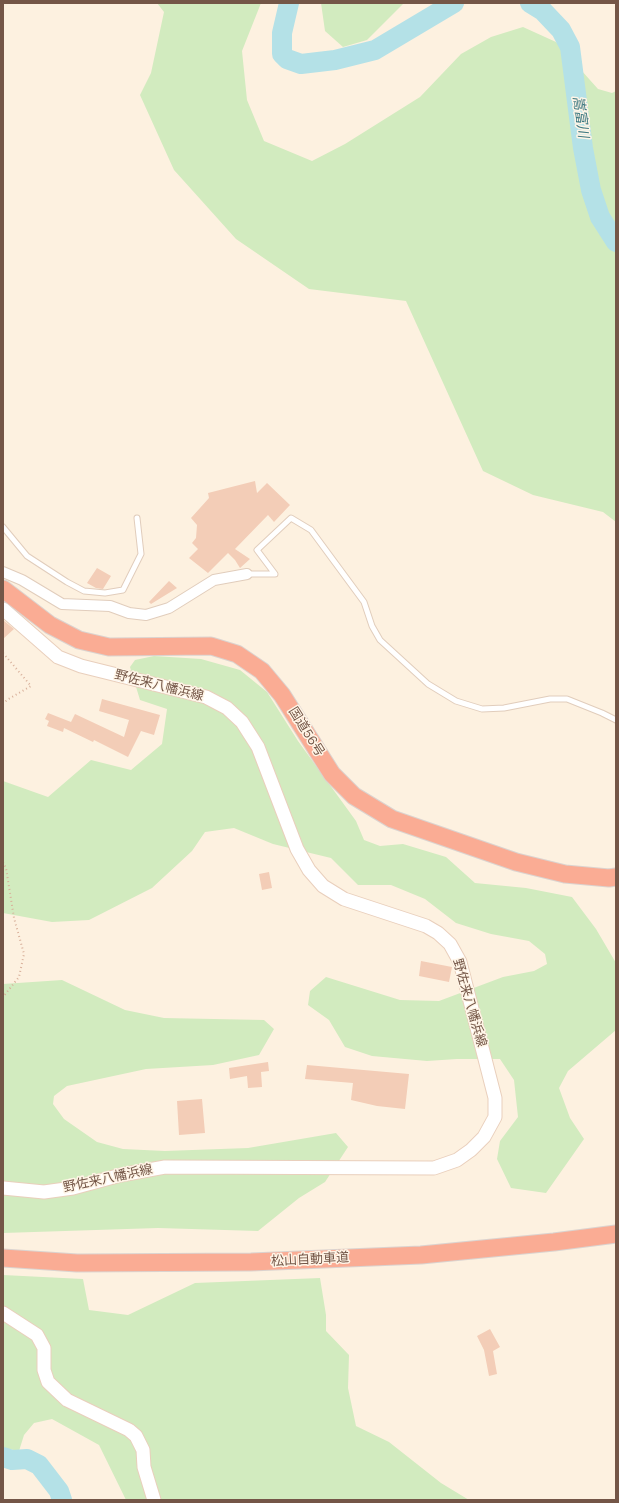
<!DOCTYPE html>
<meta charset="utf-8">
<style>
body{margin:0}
#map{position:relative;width:619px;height:1503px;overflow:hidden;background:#fdf1e0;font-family:"DM Sans",sans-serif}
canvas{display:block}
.frame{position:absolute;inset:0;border:4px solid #745647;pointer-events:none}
</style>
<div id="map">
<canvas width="619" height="1503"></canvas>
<div class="frame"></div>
</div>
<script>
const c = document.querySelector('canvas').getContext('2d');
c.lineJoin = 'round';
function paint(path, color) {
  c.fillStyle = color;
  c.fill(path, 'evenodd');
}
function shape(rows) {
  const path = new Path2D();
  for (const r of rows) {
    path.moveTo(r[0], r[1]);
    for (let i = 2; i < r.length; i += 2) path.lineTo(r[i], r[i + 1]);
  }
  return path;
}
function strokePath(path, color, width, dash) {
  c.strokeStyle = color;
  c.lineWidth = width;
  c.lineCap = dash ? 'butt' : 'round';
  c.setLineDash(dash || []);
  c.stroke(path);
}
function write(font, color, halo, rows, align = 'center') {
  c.font = font + ' "DM Sans","Noto Sans JP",sans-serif';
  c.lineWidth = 3;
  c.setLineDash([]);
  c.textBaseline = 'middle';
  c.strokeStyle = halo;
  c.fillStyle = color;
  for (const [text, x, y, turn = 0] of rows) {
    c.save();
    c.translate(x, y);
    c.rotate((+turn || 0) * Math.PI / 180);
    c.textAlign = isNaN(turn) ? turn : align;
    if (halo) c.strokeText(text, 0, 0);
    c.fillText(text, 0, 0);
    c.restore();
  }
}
paint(shape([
 [157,3,261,3,242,51,247,100,264,141,312,161,345,144,420,97,461,54,491,37,523,27,556,42,598,89,612,93,616,91,616,522,603,512,533,495,483,471,406,301,309,289,236,239,174,170,140,95,151,73,164,12],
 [321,3,404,3,367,40,343,47,325,31],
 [154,656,201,659,240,670,267,692,298,741,356,821,364,840,380,846,403,844,446,857,475,883,526,888,572,897,596,929,616,963,616,1030,568,1071,559,1088,570,1118,584,1139,546,1193,511,1188,497,1159,500,1141,518,1117,514,1080,500,1059,457,1059,427,1061,372,1056,345,1047,329,1020,308,1005,310,991,326,977,400,1000,439,1001,503,977,534,971,547,964,545,954,529,941,491,934,456,923,425,899,391,885,358,885,331,858,273,844,234,828,205,832,192,851,152,888,89,920,52,922,3,913,3,781,48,797,91,760,131,770,162,744,167,709,140,700,130,667,135,660],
 [62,980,125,1010,164,1018,264,1020,274,1029,259,1055,213,1065,146,1069,67,1086,54,1096,53,1104,64,1119,97,1142,123,1149,165,1151,248,1148,336,1133,348,1147,325,1182,299,1198,258,1231,158,1228,3,1233,3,984],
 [3,1275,83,1279,89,1310,128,1315,195,1283,320,1278,326,1315,326,1331,349,1355,348,1388,356,1426,389,1442,441,1483,469,1500,126,1500,99,1445,52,1419,34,1423,24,1435,19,1451,3,1448]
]), '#d2ebbf');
strokePath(shape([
 [289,3,282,33,282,54,287,59,301,64,335,60,375,50,454,3],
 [530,3,543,11,561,30,570,47,583,148,591,190,600,217,616,242],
 [3,1457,12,1460,27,1459,39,1465,59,1491,62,1500]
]), '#b4e1e7', 20);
paint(shape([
 [255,481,257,493,267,483,290,505,274,522,268,515,235,549,250,559,240,568,235,560,228,553,208,573,189,558,198,549,192,543,196,538,197,525,191,518,209,498,208,493],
 [97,568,111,576,103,589,96,588,87,583],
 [169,581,177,588,151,604,149,602],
 [3,620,14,629,3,639],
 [102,699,160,715,154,735,141,731,128,757,94,740,93,742,64,728,63,732,47,726,49,721,45,719,48,713,71,722,75,714,124,737,129,720,99,711],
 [269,872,272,888,262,890,259,874],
 [421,961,452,967,449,982,419,976],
 [268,1062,269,1071,261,1072,262,1087,248,1088,247,1076,230,1079,229,1068],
 [307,1065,409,1074,405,1109,377,1106,351,1100,353,1083,305,1079],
 [202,1099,205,1133,179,1135,177,1101],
 [490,1329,500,1347,493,1351,497,1374,489,1376,484,1350,477,1336]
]), '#f3cdb7');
const lane = shape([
 [3,527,27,556,67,582,84,591,105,593,123,590,141,554,137,518],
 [247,574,275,574,257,550,291,518,311,530,364,602,372,626,380,640,428,684,456,701,482,709,504,708,550,699,567,699,602,713,616,720]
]);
const street = shape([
 [3,572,22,580,62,604,110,606,129,613,146,615,169,608,214,580,247,574]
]);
const secondary = shape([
 [3,609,58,657,81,666,206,697,227,708,242,722,258,747,297,849,309,870,323,886,344,899,426,926,438,933,450,944,460,962,495,1098,495,1117,484,1137,471,1150,457,1160,434,1168,165,1167,121,1175,73,1188,44,1192,3,1188],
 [3,1313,37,1335,44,1348,44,1370,48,1382,67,1400,129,1430,136,1436,143,1450,144,1467,154,1500]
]);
const highway = shape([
 [3,589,50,625,79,640,109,647,211,646,237,654,262,671,282,695,332,774,354,796,392,819,516,862,565,874,609,878,616,877],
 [3,1258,77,1263,251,1262,421,1255,554,1242,616,1234]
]);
strokePath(lane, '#e1cdbc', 7);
strokePath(street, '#e1cdbc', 12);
strokePath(secondary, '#e9cfbc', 15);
strokePath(highway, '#dbd3cf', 19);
strokePath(shape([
 [3,653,31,686,7,700,3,704],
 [3,862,6,868,14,918,24,954,19,977,3,997]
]), '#d8b09a', 2, [1, 3]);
strokePath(lane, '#fff', 5);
strokePath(street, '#fff', 10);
strokePath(secondary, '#fff', 13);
strokePath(highway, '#faac94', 17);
write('13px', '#745647', '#fff5e7', [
 ["野佐来八幡浜線",159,686,14],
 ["国道56号",306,732,58],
 ["野佐来八幡浜線",469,1003,74],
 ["野佐来八幡浜線",108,1179,-12],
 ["松山自動車道",310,1260,-3]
]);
write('italic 14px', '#3d7982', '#fff5e7', [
 ["嵩富川",580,117,82]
]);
</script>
